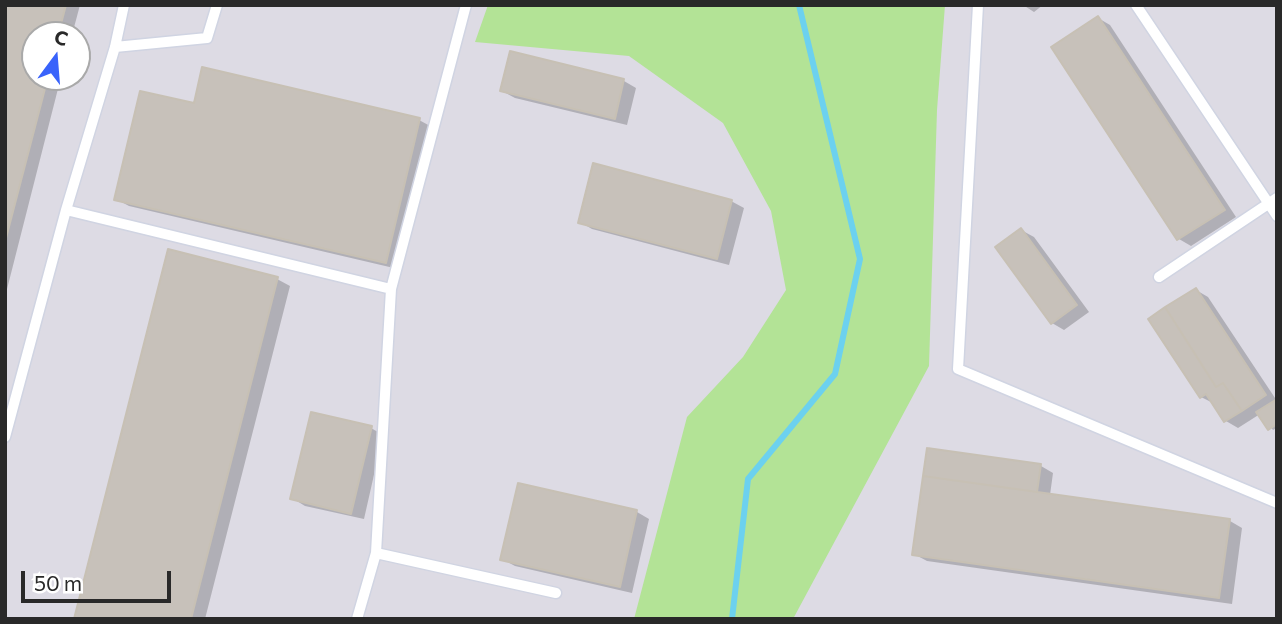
<!DOCTYPE html>
<meta charset="utf-8">
<style>
body{margin:0}
#map{position:relative;width:1282px;height:624px;overflow:hidden;background:#ece4db;font-family:Commissioner,sans-serif}
canvas{display:block}
.frame{position:absolute;inset:0;border:7px solid #292929;pointer-events:none}
.north{position:absolute;left:21px;top:21px;width:70px;height:70px;box-sizing:border-box;background:#fff;border:2px solid #a9a9a9;border-radius:50%;rotate:16deg;font-size:19px;font-weight:700;line-height:28px;text-align:center;color:#292929}
.north::after{content:'';display:block;margin:auto;width:24px;height:32px;background:#3963fb;clip-path:polygon(50% 0,100% 100%,50% 72%,0 100%)}
.scale{position:absolute;left:21px;top:571px;width:150px;height:32px;box-sizing:border-box;border:4px solid #292929;border-top:0;padding-left:9px;font-size:21px;line-height:24px;white-space:nowrap;color:#292929;-webkit-text-stroke:5px #fff;paint-order:stroke}
</style>
<div id="map">
<canvas width="1282" height="624"></canvas>
<div class="frame"></div>
<div class="north">С</div>
<div class="scale">50 m</div>
</div>
<script>
const c = document.querySelector('canvas').getContext('2d');
c.lineJoin = 'round';
function paint(path, color) {
  c.fillStyle = color;
  c.fill(path, 'evenodd');
}
function shape(rows) {
  const path = new Path2D();
  for (const r of rows) {
    path.moveTo(r[0], r[1]);
    for (let i = 2; i < r.length; i += 2) path.lineTo(r[i], r[i + 1]);
  }
  return path;
}
function strokePath(path, color, width, dash) {
  c.strokeStyle = color;
  c.lineWidth = width;
  c.lineCap = dash ? 'butt' : 'round';
  c.setLineDash(dash || []);
  c.stroke(path);
}
paint(shape([
 [5,5,1277,5,1277,619,5,619],
 [35,35,77,35,77,77,35,77]
]), '#dddbe4');
paint(shape([
 [488,5,945,5,937,110,929,366,793,619,634,619,687,417,743,357,786,290,771,211,723,123,629,56,475,42]
]), '#b3e396');
paint(shape([
 [5,5,80,5,72,35,35,35,35,77,61,77,5,297],
 [1023,5,1043,5,1034,12],
 [1098,18,1110,25,1236,217,1191,246,1179,239,1053,47],
 [511,53,624,81,636,88,627,125,515,98,502,91],
 [195,106,419,120,432,127,398,269,129,206,116,199],
 [731,201,744,208,729,265,592,229,580,222],
 [1021,230,1034,237,1089,312,1064,330,1052,323],
 [277,279,290,286,205,619,76,619],
 [1196,290,1208,297,1277,401,1277,428,1273,430,1260,414,1238,428,1226,421,1215,404,1201,397],
 [371,428,383,435,364,519,305,506,292,498],
 [1041,466,1053,473,1050,495,1230,521,1242,528,1232,604,927,561,914,554],
 [637,512,649,519,632,593,515,566,502,559]
]), '#0003');
strokePath(shape([
 [732,619,748,479,835,374,860,259,799,5]
]), '#6cd1ef', 6);
const building = shape([
 [5,5,66,5,58,35,35,35,35,77,48,77,5,242,5,5],
 [1098,16,1225,210,1177,240,1051,47,1098,16],
 [510,51,624,79,615,119,500,91,510,51],
 [202,67,420,118,386,263,114,200,140,91,194,103,202,67],
 [593,163,732,200,717,259,578,223,593,163],
 [1021,228,1077,305,1051,324,995,247,1021,228],
 [168,249,278,277,191,619,74,619,168,249],
 [1196,288,1266,395,1242,411,1223,383,1216,387,1165,307,1196,288],
 [1165,307,1216,387,1223,383,1242,411,1224,422,1206,394,1200,398,1148,319,1165,307],
 [1277,399,1277,424,1268,430,1256,412,1277,399],
 [311,412,372,426,351,514,290,499,311,412],
 [927,448,1041,464,1037,492,923,476,927,448],
 [923,476,1230,519,1219,598,912,555,923,476],
 [518,483,637,510,620,587,500,560,518,483]
]);
paint(building, '#c7c1ba');
strokePath(building, '#c7c0b4', 2);
const service = shape([
 [978,5,958,369,1277,503],
 [1136,5,1277,216],
 [115,47,207,38,217,5],
 [66,210,391,289,376,553],
 [1159,277,1277,198],
 [391,289,466,5],
 [5,437,66,210,115,47,124,5],
 [357,619,376,553,556,593]
]);
strokePath(service, '#d0d4e2', 13);
strokePath(service, '#fff', 10);
</script>
